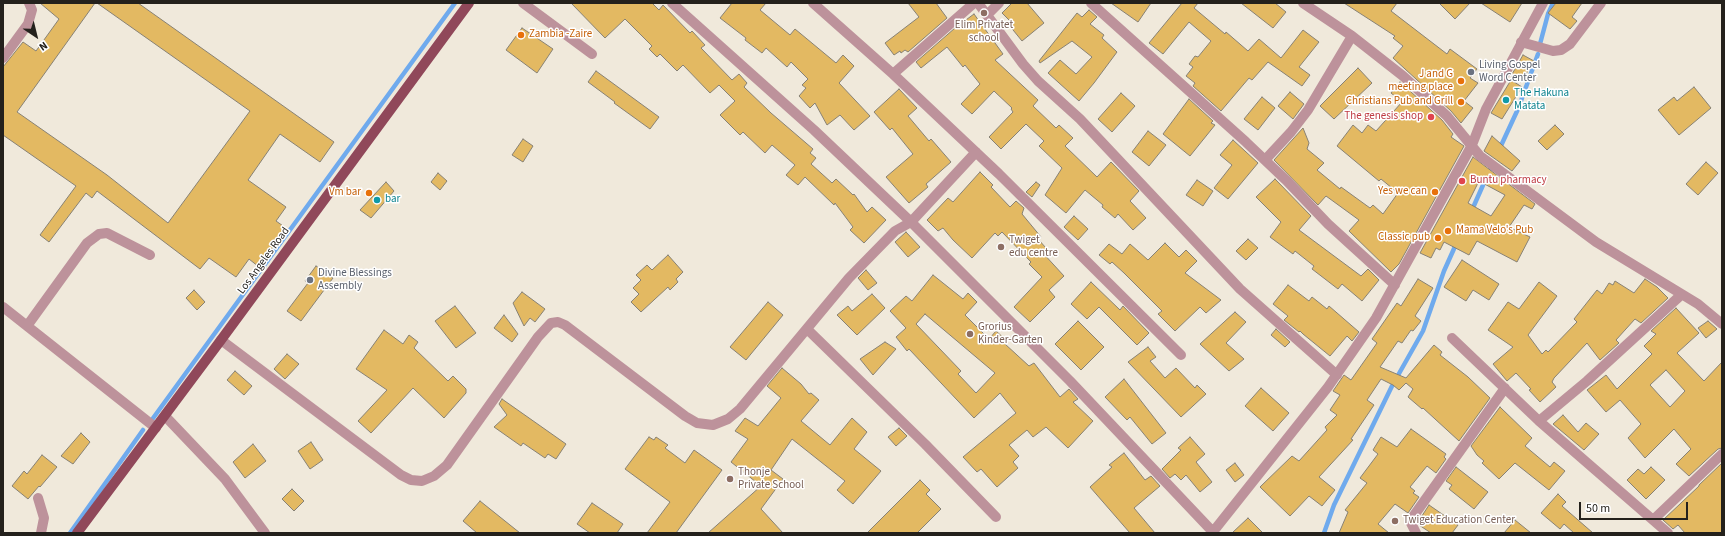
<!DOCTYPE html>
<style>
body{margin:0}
#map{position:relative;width:1725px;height:536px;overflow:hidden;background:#f0e9db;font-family:"Source Sans 3",sans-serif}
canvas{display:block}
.frame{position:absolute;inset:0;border:4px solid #24211c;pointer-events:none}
.north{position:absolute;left:16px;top:16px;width:40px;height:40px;-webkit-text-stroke:3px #fff;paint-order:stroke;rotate:145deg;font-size:11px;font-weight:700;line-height:16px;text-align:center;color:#24211c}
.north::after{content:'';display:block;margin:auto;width:14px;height:18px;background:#24211c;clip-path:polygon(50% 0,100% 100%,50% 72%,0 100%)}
.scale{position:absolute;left:1579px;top:502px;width:109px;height:18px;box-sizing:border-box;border:2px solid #24211c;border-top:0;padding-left:5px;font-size:12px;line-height:14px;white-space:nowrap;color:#24211c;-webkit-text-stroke:3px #fff;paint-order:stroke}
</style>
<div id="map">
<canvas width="1725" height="536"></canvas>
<div class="frame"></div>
<div class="north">N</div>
<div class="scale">50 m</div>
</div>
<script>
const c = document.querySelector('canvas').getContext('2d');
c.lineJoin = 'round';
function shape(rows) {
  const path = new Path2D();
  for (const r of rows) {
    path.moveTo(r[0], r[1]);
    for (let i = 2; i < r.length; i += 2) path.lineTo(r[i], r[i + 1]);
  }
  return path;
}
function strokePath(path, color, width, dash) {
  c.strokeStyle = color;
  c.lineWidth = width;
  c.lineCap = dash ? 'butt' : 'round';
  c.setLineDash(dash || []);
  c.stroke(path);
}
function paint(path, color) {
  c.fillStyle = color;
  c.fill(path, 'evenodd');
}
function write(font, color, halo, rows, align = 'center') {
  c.font = font + ' "Source Sans 3",sans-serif';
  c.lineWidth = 3;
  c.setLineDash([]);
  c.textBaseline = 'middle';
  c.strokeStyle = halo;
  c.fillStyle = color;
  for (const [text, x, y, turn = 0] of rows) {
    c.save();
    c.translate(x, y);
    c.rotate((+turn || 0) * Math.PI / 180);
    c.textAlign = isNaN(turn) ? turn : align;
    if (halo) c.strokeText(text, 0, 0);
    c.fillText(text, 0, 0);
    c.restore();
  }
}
strokePath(shape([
 [1540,44,1548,14,1553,3],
 [1499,150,1518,109,1538,54],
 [1472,210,1491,167],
 [151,421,455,3],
 [70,533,143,430],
 [1324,533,1334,505,1392,386,1423,331,1444,271,1457,242]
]), '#6faaed', 4.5);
const building = shape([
 [40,3,95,3,17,112,107,175,168,223,250,111,97,3,138,3,334,142,320,162,280,134,248,180,286,207,276,221,286,228,259,267,249,259,236,277,209,258,200,269,97,191,92,198,86,193,49,242,40,235,76,186,3,135,3,67,23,42,36,51,59,19,40,3],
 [571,3,652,3,659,10,663,5,690,33,692,31,705,45,701,48,732,80,739,74,747,83,744,87,771,113,813,149,810,153,816,158,811,164,832,183,836,179,853,195,854,194,867,212,872,207,886,220,864,243,850,230,853,227,835,203,834,205,805,177,798,185,786,175,795,165,772,145,765,153,743,132,740,135,720,115,735,101,719,85,710,93,683,65,677,71,660,54,657,57,649,49,652,46,625,19,605,38,571,3],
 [732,3,766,3,760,10,790,35,795,29,836,63,843,55,854,66,839,83,870,116,854,130,840,115,827,125,815,103,810,108,799,96,806,88,802,85,808,79,791,62,787,67,766,48,762,53,745,40,746,38,720,18,732,3],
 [908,3,936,3,947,18,908,52,905,50,901,53,900,51,894,55,885,43,919,17,908,3],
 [1012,3,1027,3,1044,23,1022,41,1009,25,1012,23,1002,13,1012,3],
 [1111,3,1151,3,1138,22,1111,3],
 [1182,3,1198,3,1194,8,1225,34,1226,32,1248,51,1259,39,1281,58,1303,30,1319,42,1299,67,1310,75,1302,86,1268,62,1252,80,1249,78,1221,111,1193,86,1195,83,1186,76,1193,67,1189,64,1195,56,1198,57,1211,41,1189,22,1163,54,1149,43,1182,3],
 [1241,3,1275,3,1286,12,1273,28,1241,3],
 [1344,3,1397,3,1391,11,1447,54,1450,49,1477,69,1470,78,1478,83,1464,101,1473,108,1461,123,1451,111,1393,58,1403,46,1393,38,1395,36,1344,3],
 [1439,3,1470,3,1455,19,1439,3],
 [1481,3,1522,3,1510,22,1481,3],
 [1556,3,1582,3,1572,17,1577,21,1570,29,1548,13,1556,3],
 [1089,10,1097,17,1090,24,1104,35,1102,38,1117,52,1094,83,1079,101,1048,73,1060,60,1076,74,1092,57,1072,41,1040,63,1039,61,1077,13,1082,17,1089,10],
 [974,14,1003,54,995,60,1038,100,1033,106,1056,128,1059,125,1073,138,1065,146,1097,177,1111,162,1139,191,1130,201,1146,218,1133,230,1118,214,1115,218,1102,207,1103,205,1085,190,1066,213,1045,195,1062,168,1039,146,1044,141,1026,124,1001,149,989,137,1013,112,1011,109,1012,108,994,91,972,114,961,104,980,84,965,65,963,67,947,47,921,68,916,62,955,28,974,14],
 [522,28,553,49,537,73,506,50,522,28],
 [1523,55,1534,61,1521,82,1511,76,1523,55],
 [1358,68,1372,83,1334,119,1320,106,1358,68],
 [596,71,659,117,650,129,614,103,615,102,588,82,596,71],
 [1511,80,1522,87,1502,119,1491,113,1511,80],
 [1400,82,1442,120,1453,134,1451,137,1464,146,1399,264,1391,272,1349,231,1359,220,1326,196,1318,205,1274,160,1303,128,1309,143,1307,149,1324,163,1317,170,1340,189,1341,187,1370,208,1373,205,1383,214,1398,193,1381,179,1379,181,1337,146,1353,125,1362,133,1368,125,1376,131,1402,102,1391,93,1400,82],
 [1694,87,1711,108,1679,135,1658,110,1674,97,1677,101,1694,87],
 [899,89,917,108,908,116,929,141,931,139,951,162,926,184,928,187,909,203,886,177,913,154,892,128,890,130,874,112,899,89],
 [1290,92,1304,104,1293,119,1278,106,1290,92],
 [1121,93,1135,106,1112,132,1098,119,1121,93],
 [1262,97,1275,108,1258,130,1244,119,1262,97],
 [1189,99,1213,121,1211,123,1215,125,1190,156,1163,134,1189,99],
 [1555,125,1564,134,1547,150,1538,141,1555,125],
 [1148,131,1166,145,1149,166,1132,152,1148,131],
 [1492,136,1520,161,1512,171,1484,151,1492,136],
 [523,139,533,146,523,162,512,155,523,139],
 [1233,140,1258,163,1228,199,1214,188,1232,165,1220,155,1233,140],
 [1473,157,1535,204,1532,209,1524,205,1509,227,1530,237,1517,262,1477,241,1469,255,1444,242,1440,250,1436,248,1431,258,1420,253,1473,157],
 [1479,181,1505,195,1491,216,1468,203,1479,181],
 [1706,162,1718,173,1698,195,1686,184,1706,162],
 [980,172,993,185,991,187,1010,207,1016,201,1024,208,1022,214,1041,237,1038,239,1046,248,1042,252,1064,276,1049,290,1055,297,1030,322,1014,307,1042,277,1029,264,1031,262,1002,232,998,236,995,233,972,258,953,240,943,228,938,231,927,220,948,198,953,202,980,172],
 [438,173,447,181,440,190,431,182,438,173],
 [1275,179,1311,216,1299,230,1361,276,1368,269,1379,280,1362,301,1342,284,1338,289,1312,269,1314,266,1295,251,1293,254,1270,237,1281,222,1256,197,1275,179],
 [1197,180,1213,191,1203,206,1186,195,1197,180],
 [386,182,394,191,371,218,360,210,386,182],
 [1036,182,1040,185,1032,197,1026,192,1036,182],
 [1074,216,1088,229,1078,240,1064,227,1074,216],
 [906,232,920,247,908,257,895,242,906,232],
 [1248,239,1258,248,1246,260,1236,251,1248,239],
 [1165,243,1179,257,1186,250,1197,261,1185,273,1221,300,1206,313,1200,307,1175,331,1158,314,1162,311,1124,273,1112,262,1110,264,1099,255,1109,244,1122,254,1130,244,1148,260,1165,243],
 [668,255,683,272,676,279,678,282,670,290,668,287,641,312,631,302,639,294,633,288,641,280,636,275,647,265,652,270,668,255],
 [1462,260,1499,284,1489,300,1473,290,1466,301,1444,287,1462,260],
 [316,266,333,278,301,321,287,311,308,283,305,281,316,266],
 [866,270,877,283,868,290,858,278,866,270],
 [933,275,963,299,968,293,977,302,965,315,989,339,996,331,1007,341,1005,344,1029,366,1034,363,1060,397,1069,389,1078,399,1073,402,1093,421,1068,448,1046,427,1033,437,1027,430,1009,445,1019,456,1013,462,1018,468,997,487,981,469,977,472,963,457,1016,413,1000,393,974,418,909,349,907,351,896,337,906,328,890,311,906,296,912,301,933,275],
 [925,314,995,373,976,393,958,374,961,371,916,324,925,314],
 [1418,279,1433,288,1415,316,1421,321,1413,331,1411,330,1402,343,1398,341,1380,367,1406,378,1434,345,1442,352,1440,355,1468,377,1490,398,1459,441,1423,408,1422,409,1408,397,1413,389,1406,383,1399,390,1393,385,1381,379,1367,400,1374,405,1351,439,1353,440,1319,477,1335,490,1322,506,1309,496,1290,516,1260,487,1292,456,1299,461,1327,430,1325,427,1337,415,1330,410,1340,395,1333,391,1344,375,1351,380,1377,343,1372,339,1397,303,1401,306,1418,279],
 [1645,279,1657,287,1668,298,1641,323,1635,319,1616,340,1619,343,1600,360,1587,343,1554,378,1552,382,1556,387,1540,402,1529,390,1531,389,1516,373,1507,381,1493,364,1513,347,1488,330,1508,302,1519,309,1539,282,1557,296,1528,335,1542,354,1546,350,1548,352,1577,322,1574,319,1597,290,1602,294,1609,283,1613,285,1615,281,1634,293,1645,279],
 [1091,282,1120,310,1123,306,1149,333,1137,345,1099,307,1087,319,1071,304,1091,282],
 [1288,285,1309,301,1312,297,1327,309,1329,306,1359,332,1352,341,1347,336,1330,356,1303,334,1300,331,1299,332,1284,320,1288,316,1273,304,1288,285],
 [194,290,205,302,197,310,186,298,194,290],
 [522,292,545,309,535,322,530,318,524,326,513,303,522,292],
 [872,294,885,308,857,335,837,315,848,306,852,311,872,294],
 [768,302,783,315,746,360,730,347,768,302],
 [455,306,476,333,456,348,435,321,455,306],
 [1676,308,1699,333,1677,353,1704,381,1722,362,1722,448,1718,449,1689,476,1676,464,1691,449,1674,429,1645,458,1628,438,1641,424,1620,400,1606,412,1587,390,1606,375,1617,389,1652,354,1644,346,1656,334,1651,331,1676,308],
 [1666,370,1685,391,1670,407,1650,385,1666,370],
 [1235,312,1246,322,1226,343,1244,359,1229,371,1200,344,1235,312],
 [504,315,518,334,512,342,494,328,504,315],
 [1078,321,1104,347,1081,370,1055,344,1078,321],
 [1708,321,1717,329,1706,338,1698,328,1708,321],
 [1276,329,1290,342,1285,347,1271,335,1276,329],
 [384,330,403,344,409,335,418,342,414,348,448,381,453,376,466,389,466,393,444,418,413,388,371,433,358,421,387,390,356,369,384,330],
 [885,342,896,349,873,375,860,359,885,342],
 [1148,347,1156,357,1150,361,1165,378,1176,368,1195,388,1197,385,1206,394,1181,417,1128,362,1148,347],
 [287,354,299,364,285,379,274,369,287,354],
 [782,368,801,384,809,394,811,393,819,400,801,421,830,445,852,418,867,432,854,449,881,471,853,504,837,490,845,481,792,439,771,470,783,479,761,509,783,533,708,533,761,486,731,462,748,439,735,431,745,418,758,426,781,398,767,386,782,368],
 [235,371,252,386,244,395,227,380,235,371],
 [1124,379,1166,433,1152,444,1130,417,1127,420,1105,397,1124,379],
 [1261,388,1289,413,1273,431,1245,406,1261,388],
 [502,399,566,444,556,459,548,454,545,458,523,443,521,446,494,427,507,415,499,404,502,399],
 [1500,407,1532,438,1525,446,1550,467,1554,462,1565,471,1549,490,1515,463,1499,479,1482,463,1484,461,1477,455,1471,446,1500,407],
 [1563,415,1578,432,1586,423,1599,434,1584,450,1553,424,1563,415],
 [899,428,907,436,896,446,888,437,899,428],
 [1411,429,1446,454,1444,457,1446,459,1436,473,1427,466,1410,487,1415,491,1413,493,1419,497,1408,513,1395,504,1378,524,1389,533,1339,533,1348,512,1345,510,1367,483,1360,478,1378,454,1373,450,1381,437,1397,447,1411,429],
 [81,433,90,442,73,464,61,456,81,433],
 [649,437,654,440,656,437,668,445,665,448,685,463,694,450,722,470,676,533,647,533,670,502,625,469,649,437],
 [1190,437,1205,454,1196,462,1212,482,1200,492,1186,475,1181,480,1175,474,1170,478,1162,469,1181,450,1178,448,1190,437],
 [311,442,323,460,310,469,298,451,311,442],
 [253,444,266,461,245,478,233,462,253,444],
 [1124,453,1145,480,1151,476,1160,486,1134,508,1155,533,1130,533,1090,487,1112,467,1109,465,1124,453],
 [42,455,57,467,40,487,39,486,28,499,12,486,24,471,27,474,42,455],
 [1235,463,1244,475,1235,482,1226,470,1235,463],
 [1722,463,1722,533,1685,533,1678,525,1673,529,1663,520,1699,486,1699,485,1722,463],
 [1456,467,1488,492,1474,509,1449,489,1452,485,1446,481,1456,467],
 [1651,467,1665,480,1646,499,1627,480,1638,469,1644,474,1651,467],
 [920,480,930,490,926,494,941,509,917,533,867,533,920,480],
 [292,489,304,501,294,511,282,499,292,489],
 [1558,494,1566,502,1562,506,1593,533,1574,533,1564,524,1560,529,1541,513,1558,494],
 [480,501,520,533,477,533,463,521,480,501],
 [592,503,623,524,617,533,590,533,577,524,592,503],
 [1429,505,1458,525,1452,533,1431,533,1419,525,1418,522,1429,505],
 [1248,518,1263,533,1232,533,1248,518],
 [1515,520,1531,533,1504,533,1515,520]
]);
paint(building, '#e3b962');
strokePath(building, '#878174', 1);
strokePath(shape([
 [523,3,592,54],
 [672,3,814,130,911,222,1070,381,1213,532],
 [813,3,893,74,999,174,1181,355],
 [978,3,1023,64,1038,81,1080,119,1240,289,1337,375],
 [1091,3,1246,142,1286,180,1328,224,1395,285],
 [1303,3,1352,36,1403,76,1447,116,1480,156,1487,161,1596,242,1698,304,1722,324],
 [988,14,999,3],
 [1521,42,1553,51,1561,50,1570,44,1601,3],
 [3,58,28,24,32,10,29,3],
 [893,74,974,3],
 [1265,160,1291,132,1308,110,1352,36],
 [3,307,156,428],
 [27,326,87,243,99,234,107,233,150,255],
 [807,329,925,444,996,517],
 [1452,338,1539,421,1668,533],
 [221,340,401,475,411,480,422,481,434,476,447,465,538,337,551,323,558,322,565,325,685,416,697,423,713,425,728,419,740,409,849,278,895,231,911,222,976,152],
 [165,416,225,479,265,533],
 [1539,421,1587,381,1681,295],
 [38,498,44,518,41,533],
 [1653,520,1722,454],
 [1212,533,1328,387,1376,318,1472,145,1486,109,1543,3],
 [1416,533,1410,521,1505,388]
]), '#bd929b', 10);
strokePath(shape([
 [77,533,221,340,469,3]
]), '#90485a', 10);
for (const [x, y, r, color] of [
 [984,13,4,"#8d6e63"],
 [521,35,4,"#e8710a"],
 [1471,72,4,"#6b7280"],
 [1461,81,4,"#e8710a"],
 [1506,100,4,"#0f9aa8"],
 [1461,102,4,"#e8710a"],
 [1431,117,4,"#e0444e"],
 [1462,181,4,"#e0444e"],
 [1435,192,4,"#e8710a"],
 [369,193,4,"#e8710a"],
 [377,200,4,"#0f9aa8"],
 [1448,231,4,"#e8710a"],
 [1438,238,4,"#e8710a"],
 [1001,247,4,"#8d6e63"],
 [310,280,4,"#6b7280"],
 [970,334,4,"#8d6e63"],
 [730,479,4,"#8d6e63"],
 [1395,521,4,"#8d6e63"]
]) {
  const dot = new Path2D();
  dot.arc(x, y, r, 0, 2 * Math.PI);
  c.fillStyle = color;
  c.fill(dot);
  strokePath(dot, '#fff', 1.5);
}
write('11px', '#785e54', '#fff', [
 ["Elim Privatet",984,26,"center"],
 ["school",984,39,"center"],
 ["Twiget",1009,241],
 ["edu centre",1009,254],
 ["Grorius",978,328],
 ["Kinder-Garten",978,341],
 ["Thonje",738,473],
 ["Private School",738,486],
 ["Twiget Education Center",1403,521]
], 'left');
write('11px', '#c56008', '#fff', [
 ["Zambia -Zaire",529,35,"left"],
 ["J and G",1453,75],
 ["meeting place",1453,88],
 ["Christians Pub and Grill",1453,102],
 ["Yes we can",1427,192],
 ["Vm bar",361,193],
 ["Mama Velo's Pub",1456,231,"left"],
 ["Classic pub",1430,238]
], 'right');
write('11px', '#5b616d', '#fff', [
 ["Living Gospel",1479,66],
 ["Word Center",1479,79],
 ["Divine Blessings",318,274],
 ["Assembly",318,287]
], 'left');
write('11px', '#0d838f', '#fff', [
 ["The Hakuna",1514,94],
 ["Matata",1514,107],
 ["bar",385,200]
], 'left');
write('11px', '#be3a42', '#fff', [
 ["The genesis shop",1423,117],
 ["Buntu pharmacy",1470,181,"left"]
], 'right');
write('11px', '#24211c', '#fff', [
 ["Los Angeles Road",264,261,-54]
]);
</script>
